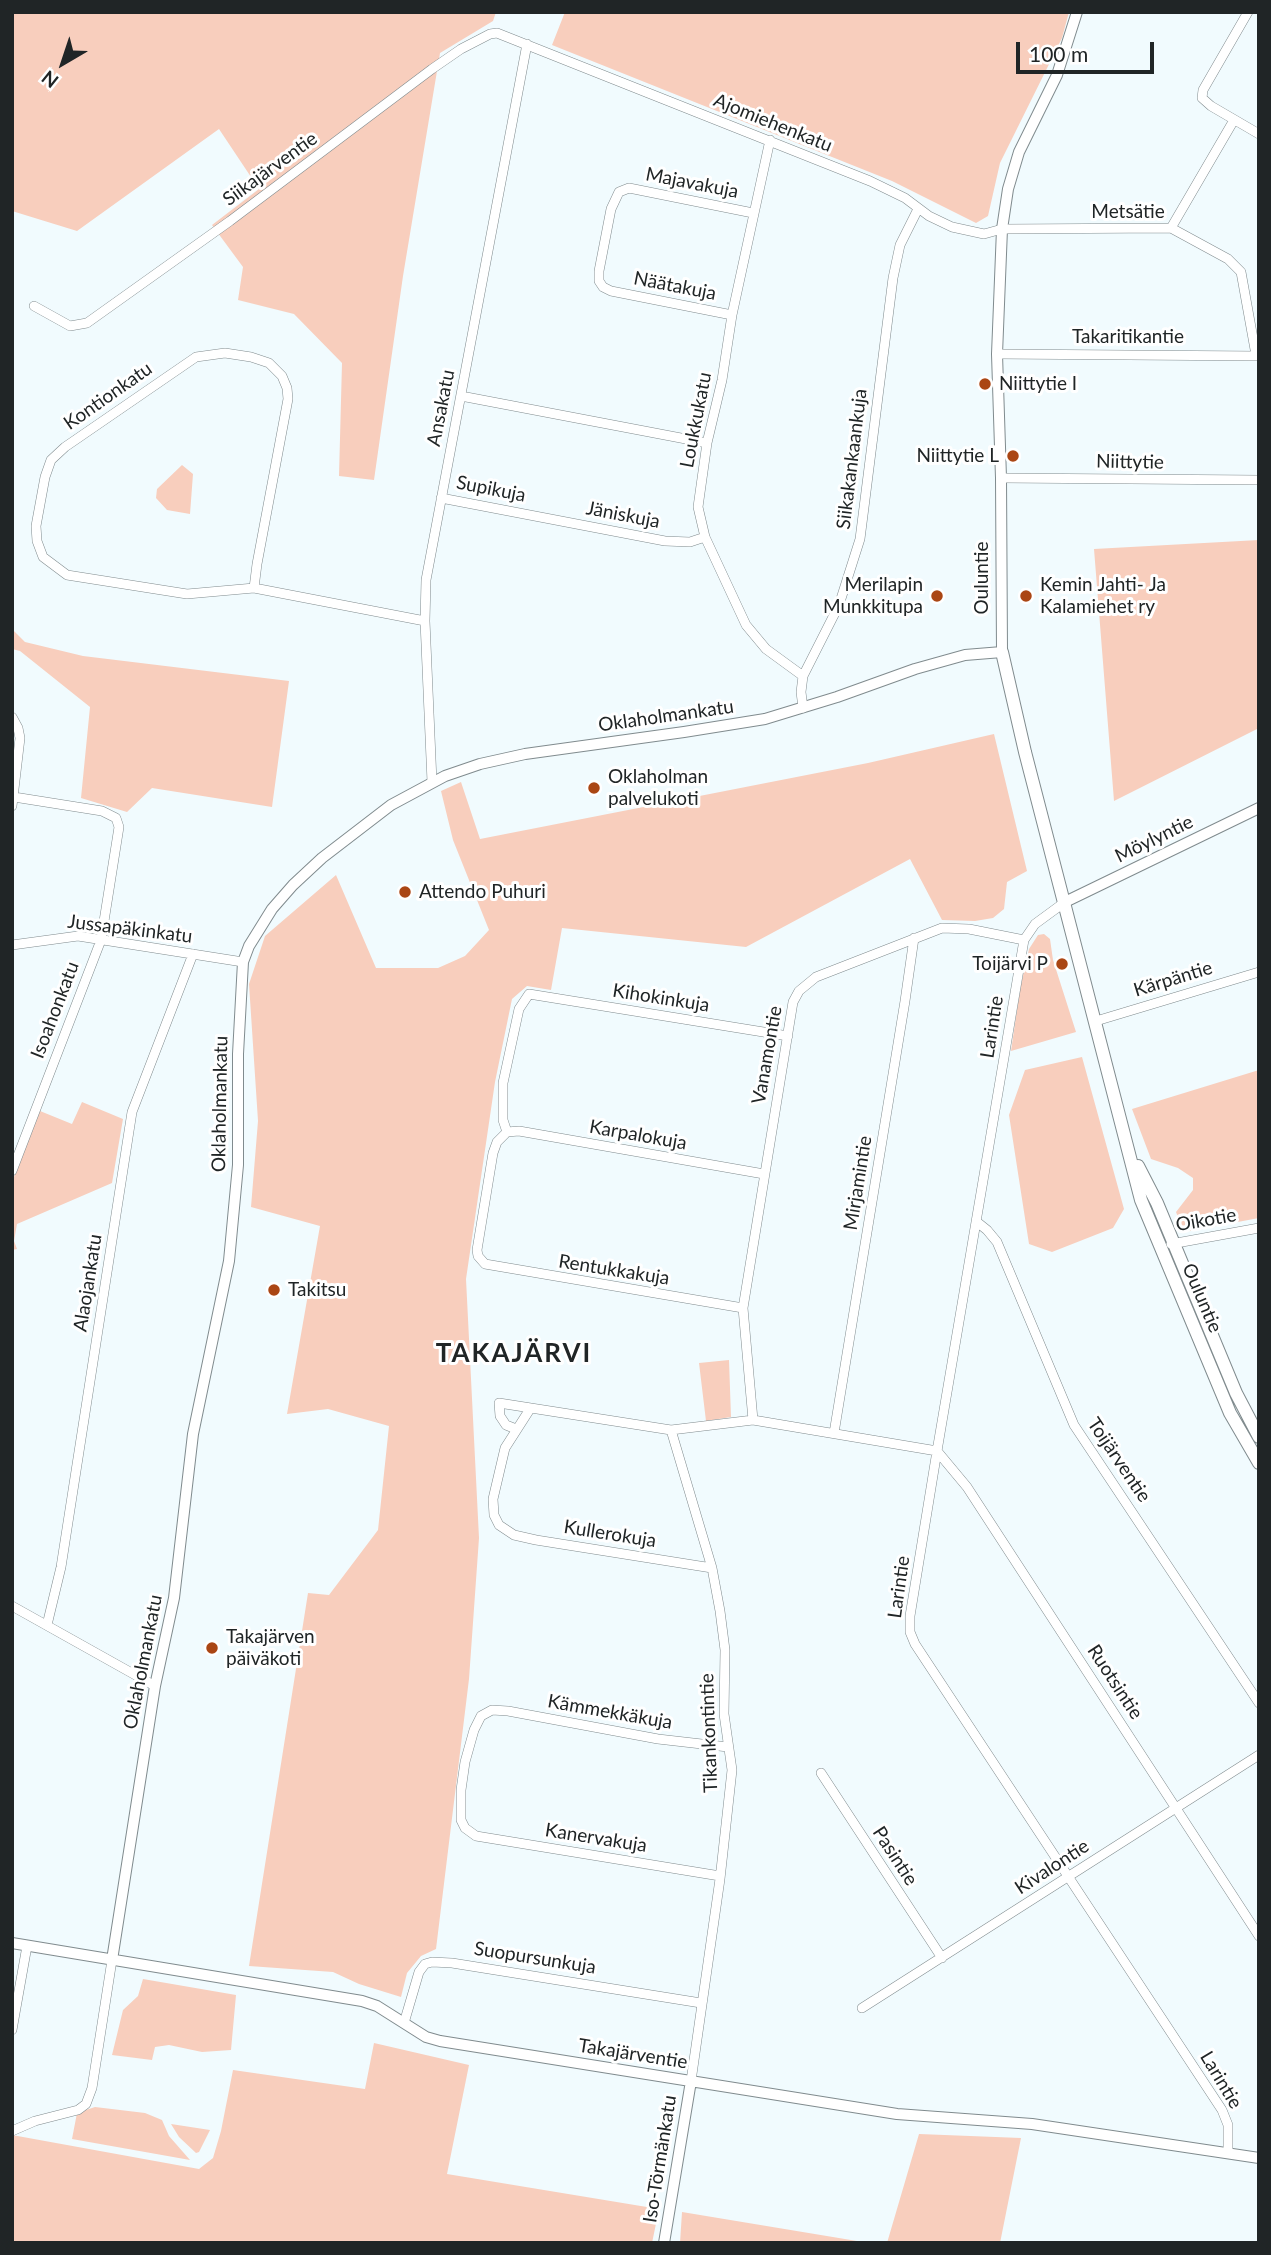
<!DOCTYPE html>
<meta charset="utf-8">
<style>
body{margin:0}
#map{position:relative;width:1271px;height:2255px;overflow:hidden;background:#f1fbfe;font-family:Lato,sans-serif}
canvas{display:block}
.frame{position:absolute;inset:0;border:14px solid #202526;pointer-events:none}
.north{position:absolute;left:28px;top:28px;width:70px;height:70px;-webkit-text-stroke:5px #fff;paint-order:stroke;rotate:219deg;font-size:19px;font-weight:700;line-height:28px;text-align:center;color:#202526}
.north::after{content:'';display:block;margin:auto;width:24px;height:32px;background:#202526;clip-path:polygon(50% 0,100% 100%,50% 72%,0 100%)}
.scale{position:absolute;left:1016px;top:42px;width:138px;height:32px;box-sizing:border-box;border:4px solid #202526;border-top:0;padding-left:9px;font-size:21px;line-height:24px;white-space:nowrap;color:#202526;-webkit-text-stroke:5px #fff;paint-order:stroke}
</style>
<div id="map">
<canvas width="1271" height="2255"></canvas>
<div class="frame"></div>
<div class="north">N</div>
<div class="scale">100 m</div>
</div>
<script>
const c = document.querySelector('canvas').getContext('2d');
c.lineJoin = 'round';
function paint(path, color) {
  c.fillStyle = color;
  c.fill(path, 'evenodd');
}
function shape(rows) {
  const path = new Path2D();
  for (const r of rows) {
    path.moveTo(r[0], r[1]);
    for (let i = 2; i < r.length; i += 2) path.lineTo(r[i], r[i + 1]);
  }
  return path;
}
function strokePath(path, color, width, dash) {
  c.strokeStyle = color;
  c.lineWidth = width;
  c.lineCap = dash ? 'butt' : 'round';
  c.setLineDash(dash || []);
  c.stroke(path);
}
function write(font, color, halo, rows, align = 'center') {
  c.font = font + ' Lato,sans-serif';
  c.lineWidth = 6;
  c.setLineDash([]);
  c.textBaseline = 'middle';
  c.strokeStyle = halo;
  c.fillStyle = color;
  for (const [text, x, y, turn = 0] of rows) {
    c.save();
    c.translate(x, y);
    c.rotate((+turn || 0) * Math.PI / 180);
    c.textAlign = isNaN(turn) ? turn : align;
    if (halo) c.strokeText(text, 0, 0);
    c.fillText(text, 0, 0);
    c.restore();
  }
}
paint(shape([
 [12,12,496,12,493,21,440,53,403,276,374,480,339,476,342,363,294,314,238,300,243,267,212,225,259,189,219,129,77,231,12,211],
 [565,12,1069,12,1062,38,1000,163,988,216,976,223,892,181,552,45],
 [182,465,193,474,190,514,167,510,156,498,157,489],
 [1259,540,1259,728,1114,801,1094,549],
 [12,629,25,642,83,656,289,681,272,807,152,788,127,812,81,798,90,707,20,651,12,649],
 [994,734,1027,871,1007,882,1004,909,993,918,975,921,942,920,910,859,746,947,562,928,551,990,527,986,512,999,495,1082,466,1279,479,1538,469,1679,436,1949,421,1956,407,1973,401,1997,359,1984,333,1972,249,1966,308,1593,329,1595,378,1530,389,1426,328,1409,287,1414,320,1226,251,1207,258,1121,249,984,265,936,336,875,376,968,438,968,465,956,489,930,453,840,441,791,461,782,480,839,868,763],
 [1044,934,1050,939,1053,960,1076,1032,1011,1051,1020,989,1029,949,1038,935],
 [1082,1057,1124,1209,1113,1228,1052,1252,1029,1244,1009,1115,1025,1070],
 [1259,1070,1259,1218,1184,1232,1176,1212,1193,1190,1193,1178,1178,1168,1151,1159,1132,1109],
 [82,1102,123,1119,112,1183,17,1224,14,1241,17,1249,12,1250,14,1177,40,1111,72,1124],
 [729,1360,731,1417,706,1421,699,1363],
 [143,1979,236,1995,231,2050,202,2052,169,2045,155,2047,152,2060,112,2055,123,2010,138,1996],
 [374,2043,469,2065,447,2174,659,2209,652,2243,12,2243,12,2135,199,2169,213,2158,221,2131,233,2070,365,2089],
 [95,2107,145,2113,162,2120,169,2136,190,2160,72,2139,77,2113],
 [171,2124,210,2130,199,2152,196,2153,179,2137],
 [919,2134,1021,2138,1000,2243,887,2243],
 [682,2212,869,2243,680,2243]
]), '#f8cebd');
const minor = shape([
 [1248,12,1203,90,1202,98,1211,106,1259,134],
 [770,140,732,315,722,380,707,443,698,507,705,537,746,625,766,649,803,676],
 [1171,228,1234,120],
 [34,306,70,326,87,323,230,221,432,69,461,49,490,34,497,33,870,181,905,198,929,216,952,227,984,234,1002,229,1171,228,1228,259,1241,272,1256,355],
 [732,315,611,291,603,287,599,281,599,271,611,209,619,192,629,188,753,213],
 [997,354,1259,356],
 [461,396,707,443],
 [1001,478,1259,480],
 [441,498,665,541,690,542,705,537],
 [254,588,257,564,288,399,287,388,282,376,269,363,251,357,225,353,196,357,65,447,51,460,45,477,36,526,37,541,43,557,67,575,187,594,254,588,425,621],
 [803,708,801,692,803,676,839,605,860,539,893,278,900,245,918,209],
 [12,717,18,728,20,738,12,806],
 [432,782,425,621,426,580,527,44],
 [1065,902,1035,924,1024,940,937,1451,910,1616,910,1632,915,1644,1222,2110,1228,2125,1228,2153],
 [12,945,78,936,243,962],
 [1096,1021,1259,972],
 [507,1132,503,1120,503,1083,519,1009,529,994,788,1036],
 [507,1132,497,1142,493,1153,477,1250,478,1256,485,1264,743,1308],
 [507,1132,519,1131,764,1174],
 [12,1171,101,940,119,827,116,818,102,811,14,797],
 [977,1222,987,1230,997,1242,1074,1425,1259,1703],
 [1171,1244,1259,1228],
 [530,1409,505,1448,493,1499,494,1515,499,1525,514,1535,536,1540,712,1568],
 [753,1420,743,1308,793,1002,799,991,816,977,942,928,969,929,1024,940],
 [516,1429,506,1425,500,1416,499,1403,671,1430,753,1420,937,1451,967,1487,1259,1936],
 [671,1430,712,1568,720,1611,725,1650,724,1714,732,1770,720,1879,691,2081],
 [834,1433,905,1001,914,938],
 [12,1606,155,1686],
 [47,1625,61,1567,132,1112,193,954],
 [821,1773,942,1958],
 [720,1876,476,1836,465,1828,461,1820,461,1790,465,1762,474,1730,481,1716,492,1710,508,1711,658,1739,728,1747],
 [862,2008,1259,1755],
 [404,2023,419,1972,425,1964,432,1962,452,1963,701,2003],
 [12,2030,27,1946],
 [12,2131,35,2121,78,2110,86,2104,92,2088,112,1960]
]);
const tertiary = shape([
 [1065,902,1259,808],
 [12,1943,362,2001,377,2006,426,2037,440,2041,897,2114,1032,2124,1259,2158],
 [112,1960,155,1686,174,1598,193,1434,229,1261,238,1165,238,1054,243,962,249,946,272,909,293,885,322,858,391,805,445,776,480,764,525,754,684,732,765,719,837,697,915,669,965,655,1002,652,1001,478,997,354,1002,229,1008,189,1019,152,1057,75,1077,12],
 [664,2243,691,2081]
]);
const secondary = shape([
 [1002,652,1025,752,1141,1200,1230,1413,1259,1463],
 [1138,1166,1157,1203,1236,1393,1259,1437]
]);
strokePath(minor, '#808b8e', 10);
strokePath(tertiary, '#808b8e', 12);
strokePath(secondary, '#808b8e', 14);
strokePath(minor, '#fff', 9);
strokePath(tertiary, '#fff', 10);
strokePath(secondary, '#fff', 12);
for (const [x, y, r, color] of [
 [985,384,7,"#aa4614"],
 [1013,456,7,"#aa4614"],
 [937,596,7,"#aa4614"],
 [1026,596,7,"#aa4614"],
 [594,788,7,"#aa4614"],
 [405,892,7,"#aa4614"],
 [1062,964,7,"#aa4614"],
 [274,1290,7,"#aa4614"],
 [212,1648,7,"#aa4614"]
]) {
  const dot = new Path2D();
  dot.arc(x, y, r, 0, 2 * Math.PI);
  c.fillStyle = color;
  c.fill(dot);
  strokePath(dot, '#fff', 2.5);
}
write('19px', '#202526', '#fff', [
 ["Ajomiehenkatu",773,123,22],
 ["Siikajärventie",270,169,-36],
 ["Majavakuja",692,183,11],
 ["Metsätie",1128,212],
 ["Näätakuja",675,286,11],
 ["Takaritikantie",1128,337],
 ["Kontionkatu",108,396,-35],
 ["Ansakatu",441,408,-79],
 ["Loukkukatu",696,420,-79],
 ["Siikakankaankuja",852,459,-83],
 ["Niittytie",1130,462,1],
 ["Supikuja",491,489,11],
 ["Jäniskuja",623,515,11],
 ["Ouluntie",982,578,-90],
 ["Oklaholmankatu",666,716,-8],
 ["Möylyntie",1154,839,-26],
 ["Jussapäkinkatu",130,929,7],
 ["Kärpäntie",1173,979,-17],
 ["Kihokinkuja",661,998,9],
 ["Isoahonkatu",55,1010,-69],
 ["Larintie",992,1027,-81],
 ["Vanamontie",767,1055,-80],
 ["Oklaholmankatu",220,1104,-89],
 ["Karpalokuja",638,1135,10],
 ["Mirjamintie",858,1183,-81],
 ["Oikotie",1206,1220,-10],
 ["Rentukkakuja",614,1270,9],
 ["Alaojankatu",88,1283,-81],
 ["Ouluntie",1202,1298,67],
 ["Toijärventie",1119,1460,56],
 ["Kullerokuja",610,1534,9],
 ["Larintie",899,1587,-82],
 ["Oklaholmankatu",143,1662,-79],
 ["Ruotsintie",1115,1682,57],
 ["Kämmekkäkuja",610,1712,10],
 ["Tikankontintie",709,1733,-92],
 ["Kanervakuja",596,1838,9],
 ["Pasintie",895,1856,57],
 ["Kivalontie",1052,1867,-33],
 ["Suopursunkuja",535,1958,9],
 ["Takajärventie",633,2054,9],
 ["Larintie",1221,2080,59],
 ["Iso-Törmänkatu",660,2159,-81]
]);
write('19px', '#202526', '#fff', [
 ["Niittytie I",999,384],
 ["Niittytie L",999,456,"right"],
 ["Merilapin",923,585,"right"],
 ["Munkkitupa",923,607,"right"],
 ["Kemin Jahti- Ja",1040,585],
 ["Kalamiehet ry",1040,607],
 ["Oklaholman",608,777],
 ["palvelukoti",608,799],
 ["Attendo Puhuri",419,892],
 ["Toijärvi P",1048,964,"right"],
 ["Takitsu",288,1290],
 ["Takajärven",226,1637],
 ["päiväkoti",226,1659]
], 'left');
c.letterSpacing = '2px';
write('bold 26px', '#202526', '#fff', [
 ["TAKAJÄRVI",514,1354]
]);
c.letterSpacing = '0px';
</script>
